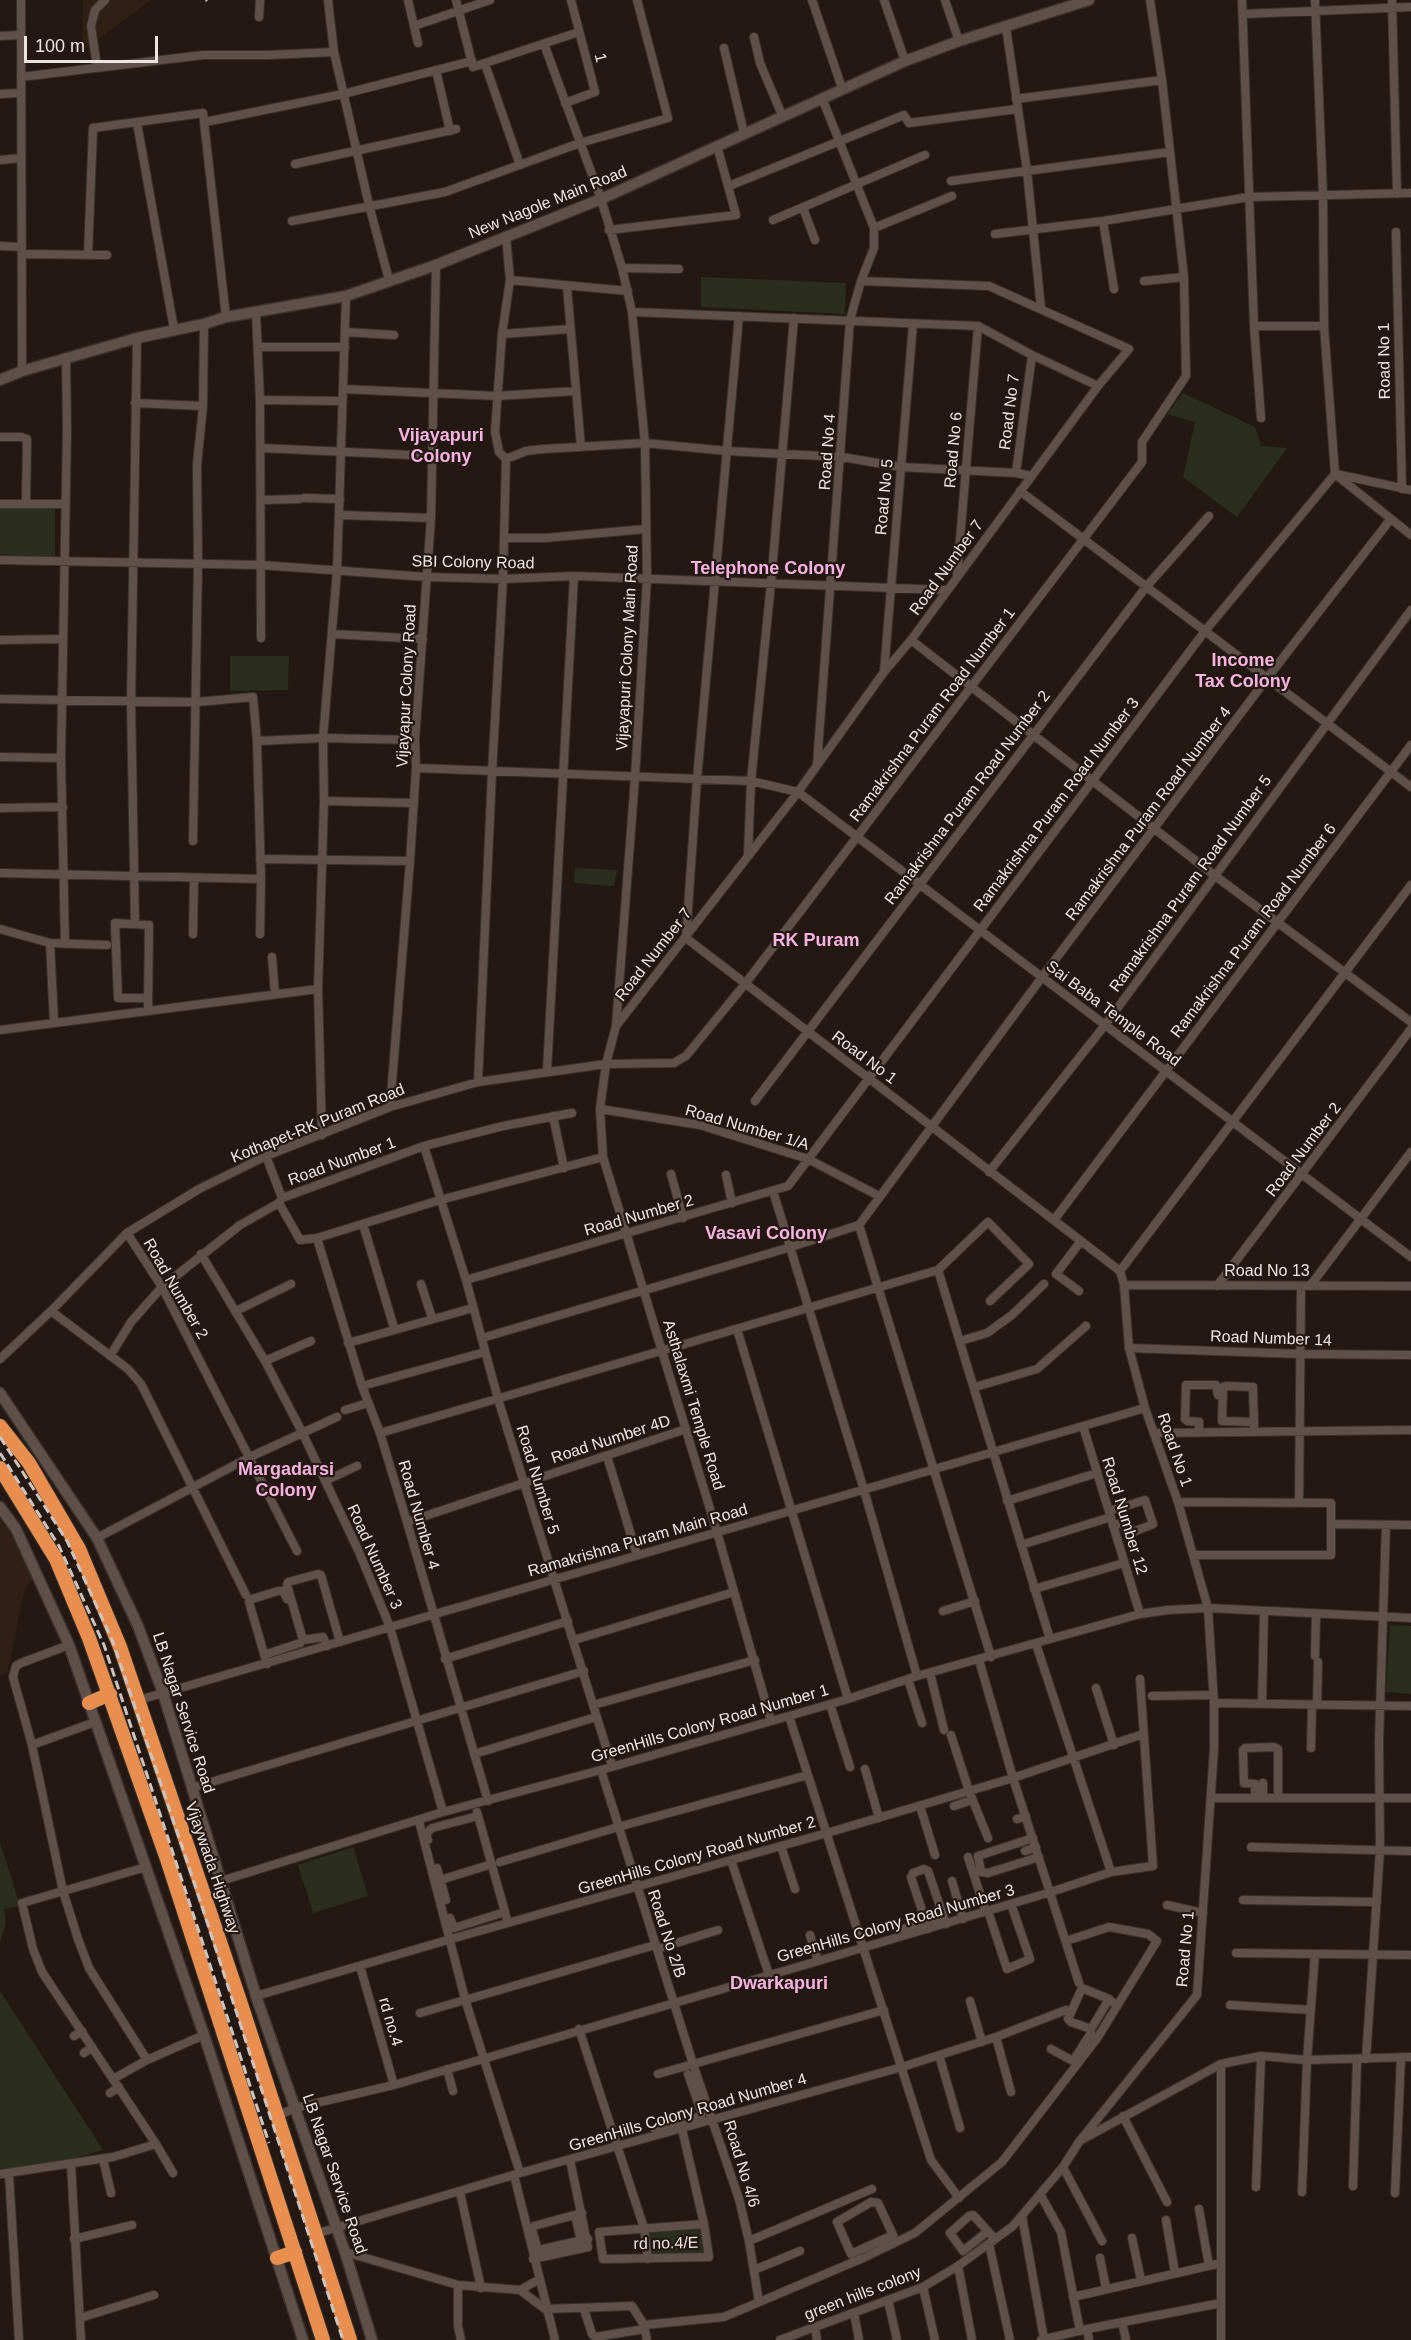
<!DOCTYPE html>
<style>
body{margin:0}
#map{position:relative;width:1411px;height:2340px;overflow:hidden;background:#241912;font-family:Arial,sans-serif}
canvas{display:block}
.scale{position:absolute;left:24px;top:36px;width:134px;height:27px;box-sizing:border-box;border:3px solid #ede5e0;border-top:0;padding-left:8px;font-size:18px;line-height:21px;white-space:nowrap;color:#ede5e0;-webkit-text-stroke:4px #241912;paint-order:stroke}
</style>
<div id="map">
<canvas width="1411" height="2340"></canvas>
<div class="scale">100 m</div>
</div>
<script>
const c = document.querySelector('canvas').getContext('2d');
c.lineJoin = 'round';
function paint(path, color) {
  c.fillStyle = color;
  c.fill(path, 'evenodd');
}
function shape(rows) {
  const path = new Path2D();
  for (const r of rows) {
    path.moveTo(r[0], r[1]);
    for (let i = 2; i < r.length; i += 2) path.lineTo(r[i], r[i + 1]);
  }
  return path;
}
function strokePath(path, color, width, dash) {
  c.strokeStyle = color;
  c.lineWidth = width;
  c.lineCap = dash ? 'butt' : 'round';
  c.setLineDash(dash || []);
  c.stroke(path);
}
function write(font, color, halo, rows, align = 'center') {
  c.font = font + ' Arial,sans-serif';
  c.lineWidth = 4.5;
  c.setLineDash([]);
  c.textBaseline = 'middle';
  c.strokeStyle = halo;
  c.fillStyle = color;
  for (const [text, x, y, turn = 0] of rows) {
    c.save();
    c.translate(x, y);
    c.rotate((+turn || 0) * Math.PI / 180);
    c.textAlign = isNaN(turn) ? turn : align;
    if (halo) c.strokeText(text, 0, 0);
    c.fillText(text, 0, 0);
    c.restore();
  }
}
paint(shape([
 [83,0,151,0,82,51],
 [0,1515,10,1531,33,1579,26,1587,23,1598,7,1673,0,1675]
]), '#301f14');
paint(shape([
 [701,277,846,283,845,314,701,307],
 [1183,393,1255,427,1261,446,1287,448,1237,517,1183,477,1195,422,1167,414],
 [0,509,55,509,55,557,0,554],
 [230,656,289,656,288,690,230,691],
 [575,868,617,870,614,886,574,883],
 [1390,1625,1411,1626,1411,1694,1386,1692],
 [0,1842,20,1906,4,1909,6,1924,0,1942],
 [353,1847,368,1896,313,1913,298,1865],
 [0,1991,103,2150,72,2159,0,2172],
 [699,2227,705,2251,703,2255,651,2257,648,2231]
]), '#2b2d1e');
const street = shape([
 [21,0,22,371],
 [328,0,334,52,369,205,389,280],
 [408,0,414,26],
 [456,0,473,67,579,32],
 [812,0,842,88],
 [884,0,905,61],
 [945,0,959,41],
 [1242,0,1254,326,1261,418],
 [1315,0,1323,195,1324,326,1335,474,1411,535],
 [1392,0,1397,194],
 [1243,14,1411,7],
 [259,17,260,0],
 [1006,27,1027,171,1041,308],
 [0,36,21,35],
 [754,37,760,63,782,115],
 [418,43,414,26,490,0],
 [544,44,601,199,622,268,632,312,645,443,647,578,635,778,616,1026,606,1064,600,1109,603,1157,717,1532,771,1721],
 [724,48,744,133],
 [485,64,520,165],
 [97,67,91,26,95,10,105,0],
 [436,70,450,131],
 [21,77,203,55,268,55,334,52],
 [0,94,21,93],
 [1016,99,1162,80],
 [565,103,595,92,571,0],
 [205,122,343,94,472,61],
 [137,123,174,329],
 [0,160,21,158],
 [295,164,456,129],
 [951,181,1170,152],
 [729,186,904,115,909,123,1017,109],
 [803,208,815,240],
 [773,220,925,155],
 [292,221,445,192,580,143,668,118,637,0],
 [1103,221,1114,289],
 [874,228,952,196],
 [609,230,736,215,717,146],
 [1396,232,1402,489],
 [995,234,1103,221,1249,197,1411,193],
 [506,236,510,280,502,334,495,432,499,452,506,459,526,451,544,449,645,443,727,451,842,457,901,467,1016,473,1032,476],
 [0,246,22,247],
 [22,254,107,255],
 [88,255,93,128,203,113,226,317],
 [622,268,679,269],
 [510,280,628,291],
 [1144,281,1184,277],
 [567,287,581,447],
 [256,312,260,400,261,638],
 [632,312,978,326,1032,355,1098,386],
 [739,316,697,779,686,938,1120,1271,1124,1285,1129,1348,1145,1408,1178,1502,1208,1608,1214,1703,1214,1749,1197,1995,1079,2142,1063,2167,1013,2226,958,2266,923,2287,780,2340],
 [1254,326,1324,326],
 [345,332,394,335],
 [502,334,570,329],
 [258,347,345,347],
 [343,389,497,396,576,391],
 [260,400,342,401],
 [135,403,203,406],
 [0,437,21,437,27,439,26,504],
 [261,448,433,456],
 [1016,473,1032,355],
 [1336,474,1411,490],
 [1020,491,1411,787],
 [304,498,340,499],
 [261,500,299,499],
 [0,504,65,504],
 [339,515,431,518],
 [504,538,545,538,646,529],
 [0,560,261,565,427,577,503,579,574,576,946,590],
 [957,575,978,326],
 [332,634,423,639],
 [0,640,63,639],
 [911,640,1214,875,1411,1022],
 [884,672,913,324],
 [0,699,197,702,253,697,257,741,261,879,260,934],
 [257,741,323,738,415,740],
 [0,757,61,758],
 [817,764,850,320,861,281,874,248,874,228,822,98],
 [416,768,751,781,798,792,1411,1257],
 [324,801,414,803],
 [0,808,63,807],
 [193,841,198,564,197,465,203,406,204,324],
 [748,855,751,781,771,583,794,318],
 [260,859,410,861],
 [0,873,261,879],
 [135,924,131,703,137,338],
 [0,929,50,943,107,945],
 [193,934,194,878],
 [50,943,54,1022],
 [65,944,61,758,67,430,66,357],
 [272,957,275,994],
 [148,1010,149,925,115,923,118,998,148,998],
 [616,1026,798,792,884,672,911,640,1098,386,1129,349,989,286,861,281],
 [0,1030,318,989],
 [547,1071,574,576],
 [478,1082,492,772,503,579,506,459],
 [755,1101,1146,587,1209,516],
 [390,1107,410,861,416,768,415,740,431,518,436,265],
 [600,1109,700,1125,808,1159,879,1196],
 [553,1116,564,1168],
 [322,1135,318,989,324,801,323,738,337,571,346,296],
 [424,1146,466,1280,498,1399,612,1766],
 [266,1156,282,1198],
 [989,1172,1105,1025,1411,610],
 [671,1174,683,1218],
 [726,1175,732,1203],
 [773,1191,864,1490,917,1676],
 [279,1203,300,1240,317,1238,440,1200,603,1157],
 [1054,1220,1411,745],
 [363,1224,394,1328],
 [859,1225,991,1657],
 [127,1233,162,1287,297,1551],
 [317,1238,362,1386,380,1433,407,1522,488,1801],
 [201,1254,265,1361,302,1432,359,1552,390,1627,443,1812],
 [938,1270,1050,1639],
 [1120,1271,1411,885],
 [466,1280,788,1186,1205,631,1335,474],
 [421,1284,432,1318],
 [1124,1285,1411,1286],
 [1217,1286,1411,1029],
 [1310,1286,1411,1152],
 [1079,1291,1056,1274,1081,1241],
 [51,1311,128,1369,141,1384,246,1595],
 [236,1311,291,1284],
 [737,1329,848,1699],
 [482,1338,791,1247,859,1225,1042,977,1268,677,1390,520],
 [960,1341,987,1333,1012,1315,1044,1284],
 [348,1343,473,1308],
 [1129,1348,1301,1354,1411,1355],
 [110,1356,131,1322,162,1287,240,1225,279,1203,282,1198,424,1146,503,1126,572,1113],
 [0,1359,51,1311,127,1233,199,1189,266,1156,390,1107,478,1082,606,1064,674,1063,686,1056,745,984,1142,462,1142,442,1186,376,1184,277,1162,80,1150,0],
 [265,1361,311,1341],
 [362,1386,485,1352],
 [975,1387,1037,1369,1086,1326],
 [345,1410,368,1403],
 [1254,1422,1222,1421,1223,1387,1226,1386,1253,1387,1253,1389,1254,1422,1254,1432],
 [1083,1426,1140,1614],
 [1199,1432,1199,1422,1187,1421,1185,1419,1186,1385,1216,1385,1218,1395],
 [380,1433,938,1270,988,1222,1029,1264,990,1301],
 [1154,1433,1411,1430],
 [607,1456,637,1555],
 [325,1481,357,1466],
 [1007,1501,1097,1473],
 [1178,1502,1331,1503,1331,1555,1194,1555],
 [1299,1503,1301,1286],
 [1109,1511,1145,1500,1153,1524,1128,1534,1123,1522,1113,1526],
 [407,1522,686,1429],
 [1331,1524,1411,1525],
 [97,1538,250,1457,337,1417],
 [1021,1545,1111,1517],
 [1034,1589,1124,1563],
 [943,1611,975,1601],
 [574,1640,734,1592],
 [1036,1644,1111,1872],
 [69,1645,21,1663,16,1666,13,1677,32,1745,63,1891,78,1939,89,1968,147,2060],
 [327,1646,323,1637,303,1640,287,1585,288,1582,318,1574,321,1575,340,1642],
 [264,1655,300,1643],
 [1315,1656,1316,1615],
 [445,1659,568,1621],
 [979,1660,1013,1778,1079,1983],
 [267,1664,249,1602,252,1599,278,1591,283,1591,287,1599],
 [930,1673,944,1730],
 [908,1679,922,1723],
 [1096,1688,1114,1745],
 [1152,1696,1213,1695],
 [139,1700,1145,1408],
 [1214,1703,1411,1706],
 [1262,1703,1264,1612],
 [830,1704,850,1767],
 [593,1705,755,1660],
 [1317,1705,1318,1662],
 [789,1716,931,2160,959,2198],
 [951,1735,969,1791,988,1838],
 [32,1745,95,1722],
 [1311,1748,1312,1705],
 [474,1754,596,1717],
 [865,1769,879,1818],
 [601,1770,693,2064,739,2199,749,2241,759,2302],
 [1263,1783,1263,1797],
 [191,1788,584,1671],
 [1255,1797,1255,1784,1244,1783,1243,1750,1245,1748,1274,1747,1278,1749,1278,1797],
 [1211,1798,1411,1798],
 [920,1806,935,1855],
 [954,1806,972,1800],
 [477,1812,508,1923],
 [1017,1819,1026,1816],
 [419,1821,465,1999,520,2173],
 [1033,1838,978,1856,981,1872,988,1873,1039,1857],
 [428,1840,426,1834,432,1828,478,1816],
 [781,1846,795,1889],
 [1251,1847,1411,1851],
 [1025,1851,1036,1847],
 [968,1857,986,1912],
 [731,1860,769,1975],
 [500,1862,618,1827,808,1775],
 [146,1867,22,1903,33,1949,42,1972,156,2144,173,2173],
 [437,1868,446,1900],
 [221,1881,443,1812,601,1770,848,1699,917,1676,1140,1614,1168,1610,1208,1608,1411,1618],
 [437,1881,492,1864],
 [952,1881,963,1919],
 [1243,1900,1377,1902],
 [1167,1905,1203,1913],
 [988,1911,1007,1969,1030,1959,1011,1904],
 [450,1918,454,1928,505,1912],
 [926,1923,944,1918],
 [928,1929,911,1877,913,1873,924,1869,928,1871,946,1924],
 [901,1930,922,1923],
 [810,1935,818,1961],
 [657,1949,718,1930],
 [1236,1953,1411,1955],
 [360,1966,394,2085],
 [256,1996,451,1939,827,1833,1013,1778,1143,1734],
 [1109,1999,1091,2029,1071,2022,1068,2019,1082,1988,1109,1999,1117,2006],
 [970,2001,982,2042],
 [1230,2005,1311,2010],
 [420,2013,655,1945],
 [579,2029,644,2228,648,2259],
 [74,2036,82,2031],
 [996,2037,1011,2092],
 [1051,2049,1073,2061,1091,2033],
 [84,2053,92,2047],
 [939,2055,960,2128],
 [1366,2059,1380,1850,1379,1741,1386,1525],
 [1221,2064,1221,2340],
 [447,2069,453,2091],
 [658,2074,884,2010],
 [113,2079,147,2060,204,2035],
 [110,2093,119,2087],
 [277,2116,295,2108,394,2085,818,1961,1051,1892,1111,1872,1153,1866,1140,1679],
 [1123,2116,1167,2202],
 [682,2129,704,2224,599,2232,603,2259,709,2257,704,2224],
 [655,2130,701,2116,701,2111,688,2074],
 [1083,2139,1221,2064,1261,2056,1307,2060,1411,2057],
 [103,2159,111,2193],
 [71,2164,81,2340],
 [1063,2167,1102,2241],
 [0,2174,113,2157,156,2144],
 [9,2174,19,2340],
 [514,2175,555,2340],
 [1353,2186,1357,2060],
 [1256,2187,1261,2056],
 [460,2192,481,2288],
 [1302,2192,1307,2060,1315,1954],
 [1395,2193,1401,2057],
 [1040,2194,1061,2232,1080,2331],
 [871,2202,878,2203,893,2235,851,2254,837,2222,871,2202],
 [1199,2209,1209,2266],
 [582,2213,534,2226,532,2230,538,2250,588,2239],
 [575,2215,581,2241],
 [1022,2216,1044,2339],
 [1166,2220,1175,2273],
 [988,2231,963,2251,950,2233,969,2216,973,2215,995,2239],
 [315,2234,520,2173,902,2067,996,2037,1066,2010],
 [1132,2238,1141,2280],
 [74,2239,132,2225],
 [749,2241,872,2189],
 [989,2244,1010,2340],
 [345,2252,458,2285,520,2290,538,2280],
 [1100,2258,1106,2288],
 [533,2259,588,2247,570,2160],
 [958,2266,972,2340],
 [754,2270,800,2251],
 [458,2285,458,2326,461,2340],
 [923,2287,935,2340],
 [520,2290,545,2309,632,2306,644,2325,647,2340],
 [1073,2297,1221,2263],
 [888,2300,897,2340],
 [584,2309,592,2334,595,2337,645,2329],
 [854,2313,859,2340],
 [80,2318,154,2295],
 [1122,2322,1126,2340],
 [644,2325,724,2317,863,2258,915,2233,1002,2162,1098,2037,1157,1941,1148,1934,1109,1927,1066,1941],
 [815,2327,817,2340],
 [1087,2329,1089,2340],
 [1041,2340,1087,2329,1221,2303]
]);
const secondary = shape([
 [0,380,22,371,137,338,204,324,226,317,346,296,436,265,601,199,905,61,959,41,1089,0],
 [0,1393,97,1538,138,1626,163,1693,256,1996,345,2252,372,2340],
 [0,1507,16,1529,69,1645,204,2035,303,2340]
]);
const highway = shape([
 [0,1426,29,1463,79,1549,120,1647,239,1998,350,2340],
 [0,1468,56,1559,89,1638,168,1862,323,2340],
 [89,1703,110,1694],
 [277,2258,295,2252]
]);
strokePath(street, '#3a322e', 10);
strokePath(secondary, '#3a322e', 13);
strokePath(highway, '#3a322e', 16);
strokePath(street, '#5f5149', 8);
strokePath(secondary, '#5f5149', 10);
strokePath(highway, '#e88f4f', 14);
strokePath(shape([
 [206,0,207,1],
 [0,1437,67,1541,113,1642,196,1888,343,2340],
 [0,1453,59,1546,104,1645,269,2143]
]), '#cdc4bf', 3, [9, 4.5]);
write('16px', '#ede5e0', '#241912', [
 ["1",600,58,75],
 ["New Nagole Main Road",548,203,-22],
 ["Road No 1",1385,361,-91],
 ["Road No 7",1010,412,-83],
 ["Road No 6",954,450,-85],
 ["Road No 4",828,452,-86],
 ["Road No 5",885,497,-85],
 ["SBI Colony Road",473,563,1],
 ["Road Number 7",947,568,-54],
 ["Vijayapuri Colony Main Road",628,648,-87],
 ["Vijayapur Colony Road",407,686,-87],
 ["Ramakrishna Puram Road Number 1",933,715,-53],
 ["Ramakrishna Puram Road Number 2",968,798,-53],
 ["Ramakrishna Puram Road Number 3",1057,805,-53],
 ["Ramakrishna Puram Road Number 4",1149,814,-53],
 ["Ramakrishna Puram Road Number 5",1191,884,-54],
 ["Ramakrishna Puram Road Number 6",1254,931,-53],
 ["Road Number 7",654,955,-52],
 ["Sai Baba Temple Road",1113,1014,37],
 ["Road No 1",864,1058,37],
 ["Kothapet-RK Puram Road",318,1124,-22],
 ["Road Number 1/A",747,1128,16],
 ["Road Number 2",1304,1150,-53],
 ["Road Number 1",342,1162,-20],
 ["Road Number 2",639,1216,-16],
 ["Road No 13",1267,1272],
 ["Road Number 2",175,1289,60],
 ["Road Number 14",1271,1339,2],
 ["Asthalaxmi Temple Road",693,1405,73],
 ["Road Number 4D",611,1440,-18],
 ["Road No 1",1174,1450,71],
 ["Road Number 5",537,1480,73],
 ["Road Number 4",418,1515,74],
 ["Road Number 12",1124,1516,73],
 ["Ramakrishna Puram Main Road",638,1541,-16],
 ["Road Number 3",374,1557,66],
 ["LB Nagar Service Road",183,1713,72],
 ["GreenHills Colony Road Number 1",710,1724,-16],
 ["GreenHills Colony Road Number 2",697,1856,-16],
 ["Vijaywada Highway",212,1868,71],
 ["GreenHills Colony Road Number 3",896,1924,-16],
 ["Road No 2/B",666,1934,72],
 ["Road No 1",1186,1949,-85],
 ["rd no.4",390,2022,74],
 ["GreenHills Colony Road Number 4",688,2113,-16],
 ["Road No 4/6",741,2164,73],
 ["LB Nagar Service Road",334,2174,71],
 ["rd no.4/E",666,2244,-1],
 ["green hills colony",863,2294,-21]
]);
write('bold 18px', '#f9b3e2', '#241912', [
 ["Vijayapuri",441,436],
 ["Colony",441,457],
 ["Telephone Colony",768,569],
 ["Income",1243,661],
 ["Tax Colony",1243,682],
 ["RK Puram",816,941],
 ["Vasavi Colony",766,1234],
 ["Margadarsi",286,1470],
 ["Colony",286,1491],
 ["Dwarkapuri",779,1984]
]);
</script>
